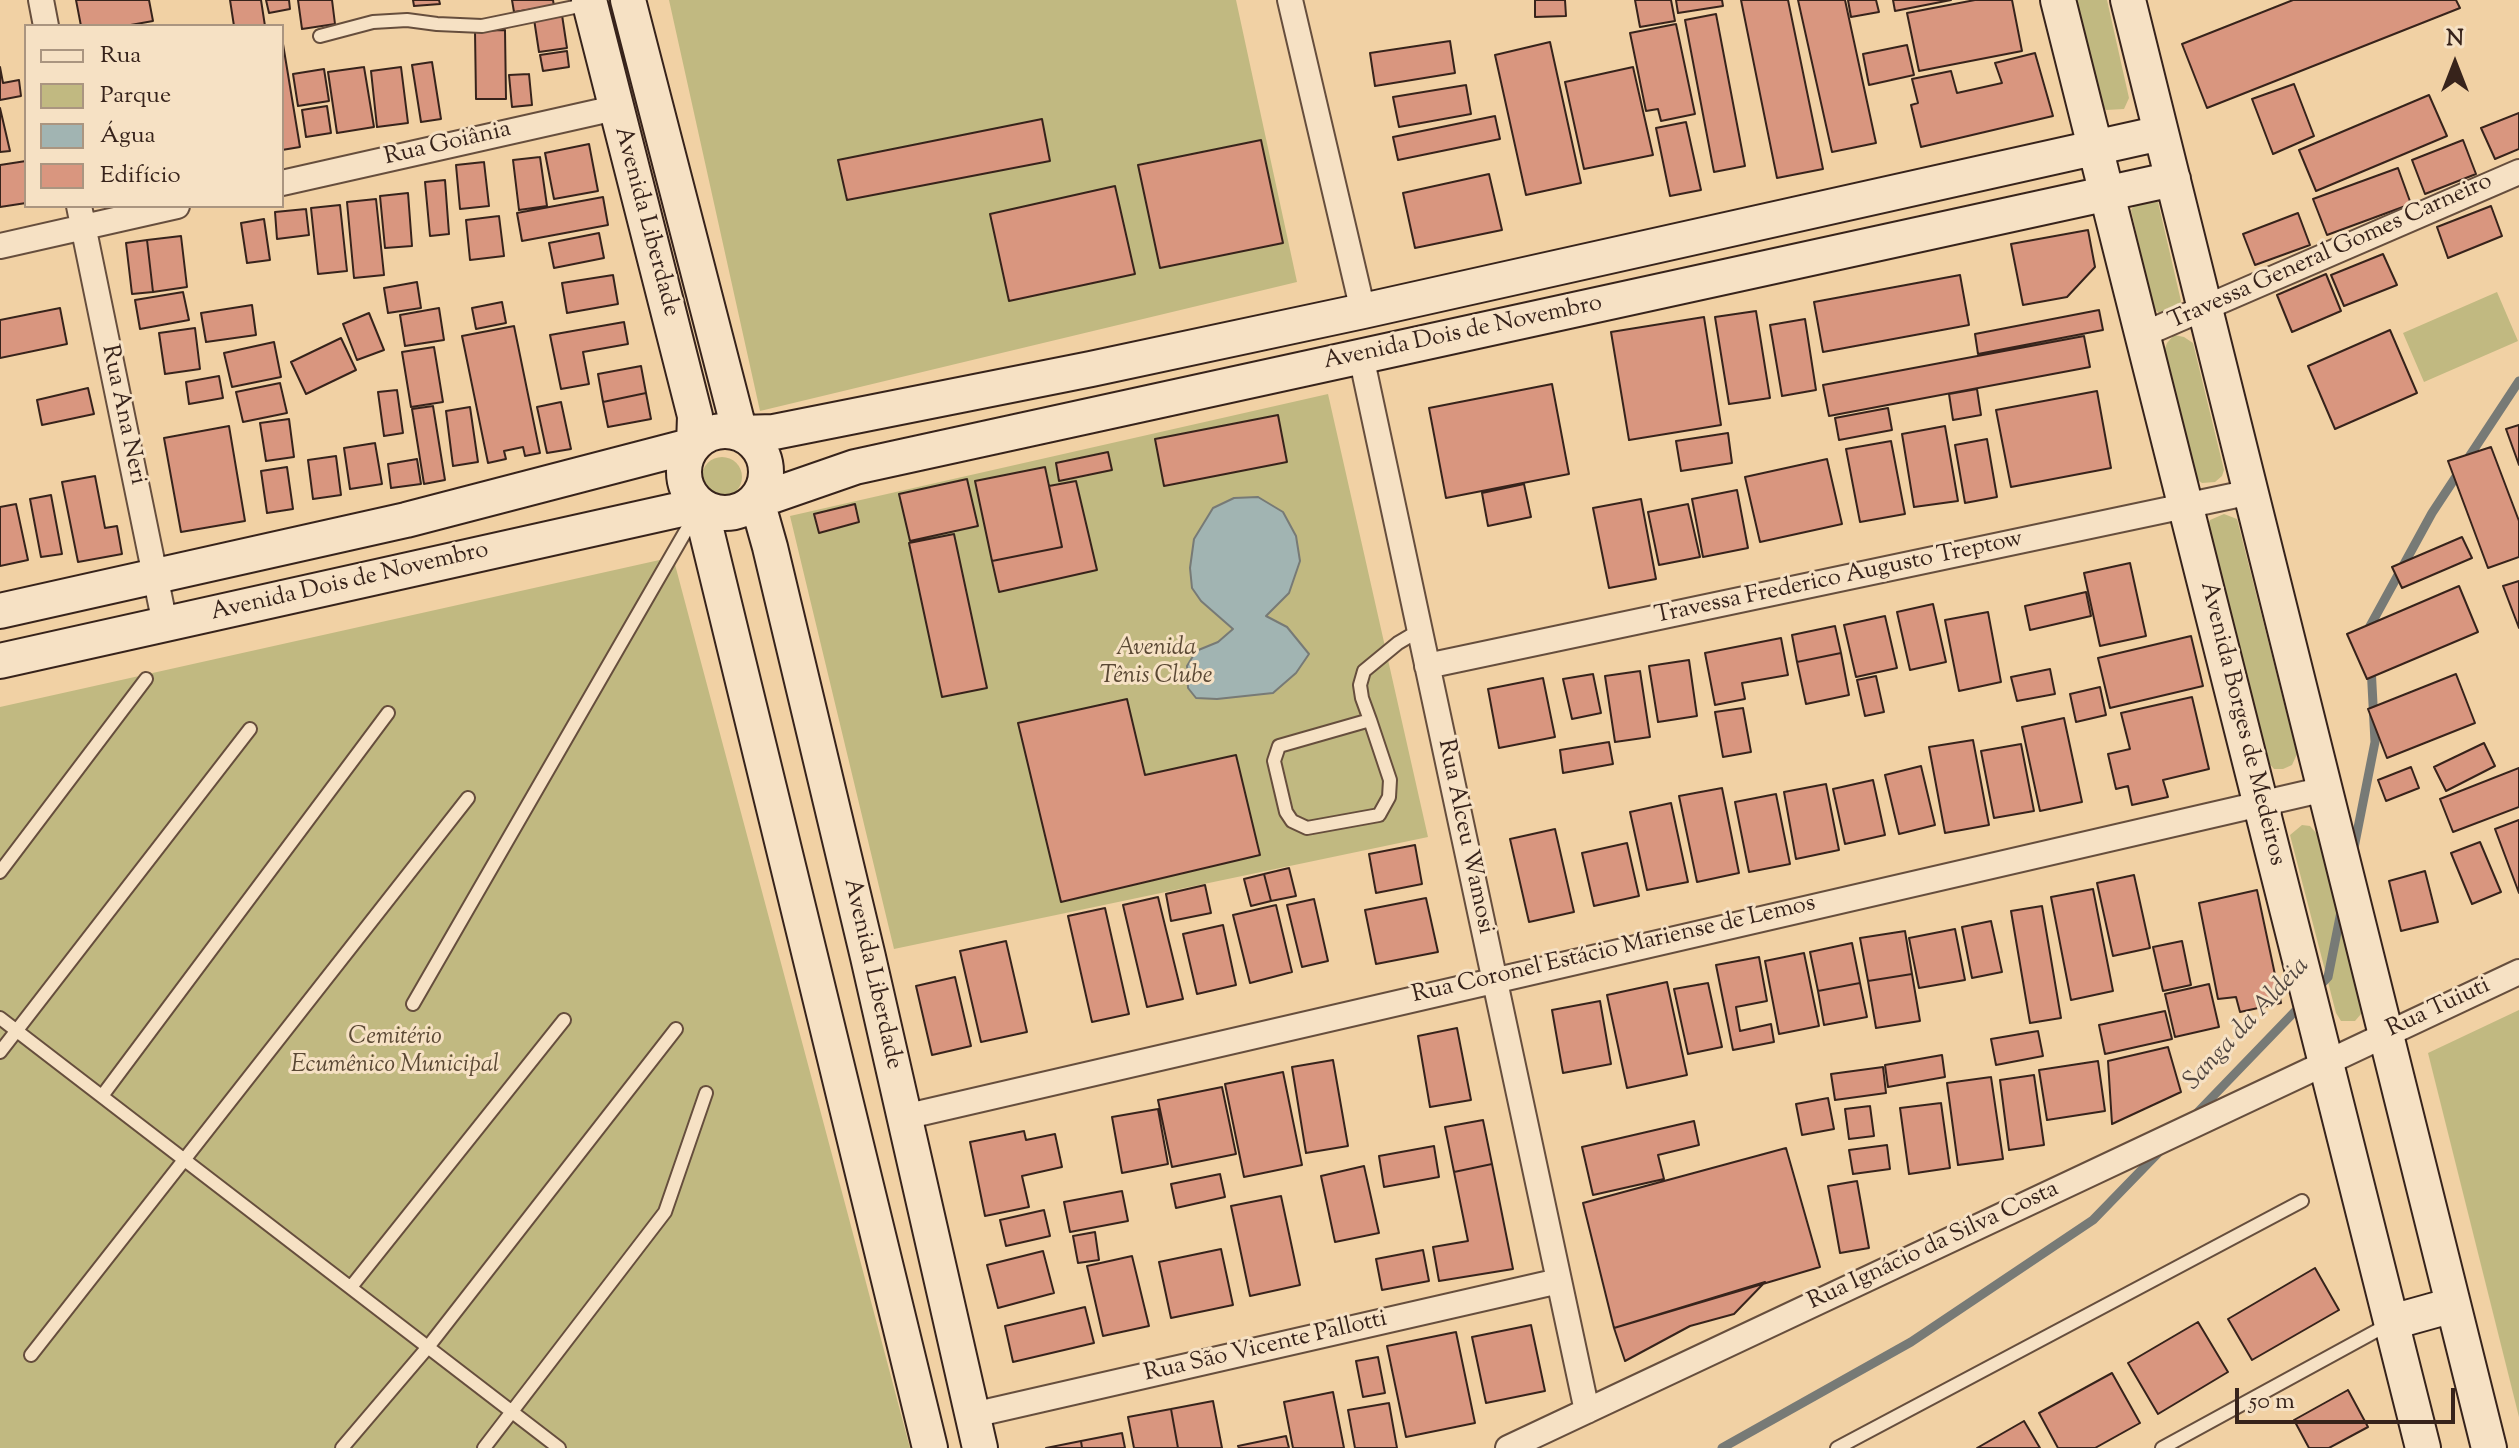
<!DOCTYPE html>
<meta charset="utf-8">
<style>
body{margin:0}
#map{position:relative;width:2519px;height:1448px;overflow:hidden;background:#f1d1a4;font-family:"Sorts Mill Goudy",serif}
canvas{display:block}
.legend{position:absolute;left:24px;top:24px;width:260px;height:184px;box-sizing:border-box;background:#f6e1c4;border:2px solid #aa9580;margin:0;padding:10px 14px;list-style:none;font-size:24px;color:#37231b}
.legend li{display:flex;align-items:center;gap:16px;height:40px}
.legend b{width:40px;border:2px solid #aa9580}
.north{position:absolute;left:2415px;top:24px;width:80px;height:80px;-webkit-text-stroke:6px #f6e1c4;paint-order:stroke;rotate:0deg;font-size:22px;font-weight:700;line-height:32px;text-align:center;color:#37231b}
.north::after{content:'';display:block;margin:auto;width:28px;height:36px;background:#37231b;clip-path:polygon(50% 0,100% 100%,50% 72%,0 100%)}
.scale{position:absolute;left:2235px;top:1388px;width:220px;height:36px;box-sizing:border-box;border:4px solid #37231b;border-top:0;padding-left:10px;font-size:24px;line-height:28px;white-space:nowrap;color:#37231b;-webkit-text-stroke:6px #f6e1c4;paint-order:stroke}
</style>
<div id="map">
<canvas width="2519" height="1448"></canvas>
<ul class="legend">
<li><b style="height:10px;background:#f6e1c4"></b>Rua</li>
<li><b style="height:22px;background:#c1b981"></b>Parque</li>
<li><b style="height:22px;background:#a1b4b2"></b>Água</li>
<li><b style="height:22px;background:#d9967f"></b>Edifício</li>
</ul>
<div class="north">N</div>
<div class="scale">50 m</div>
</div>
<script>
const c = document.querySelector('canvas').getContext('2d');
c.lineJoin = 'round';
function paint(path, color) {
  c.fillStyle = color;
  c.fill(path, 'evenodd');
}
function shape(rows) {
  const path = new Path2D();
  for (const r of rows) {
    if (r.length === 3) {
      path.moveTo(r[0] + r[2], r[1]);
      path.arc(r[0], r[1], r[2], 0, 2 * Math.PI);
      continue;
    }
    path.moveTo(r[0], r[1]);
    for (let i = 2; i < r.length; i += 2) path.lineTo(r[i], r[i + 1]);
  }
  return path;
}
function strokePath(path, color, width, dash) {
  c.strokeStyle = color;
  c.lineWidth = width;
  c.lineCap = dash ? 'butt' : 'round';
  c.setLineDash(dash || []);
  c.stroke(path);
}
function write(font, color, halo, rows, align = 'center') {
  c.font = font + ' "Sorts Mill Goudy",serif';
  c.lineWidth = 6;
  c.setLineDash([]);
  c.textBaseline = 'middle';
  c.strokeStyle = halo;
  c.fillStyle = color;
  for (const [text, x, y, turn = 0] of rows) {
    c.save();
    c.translate(x, y);
    c.rotate((+turn || 0) * Math.PI / 180);
    c.textAlign = isNaN(turn) ? turn : align;
    if (halo) c.strokeText(text, 0, 0);
    c.fillText(text, 0, 0);
    c.restore();
  }
}
paint(shape([
 [669,0,1236,0,1297,282,760,411],
 [2075,0,2107,0,2129,98,2124,109,2106,110,2098,99],
 [2152,200,2158,202,2181,301,2178,309,2160,314,2153,308,2131,210,2136,203],
 [2497,292,2518,341,2424,382,2403,333],
 [2174,335,2184,337,2193,343,2224,470,2222,476,2215,482,2202,483,2196,479,2163,354,2167,343],
 [1328,394,1428,837,894,949,790,516],
 [722,477,20],
 [2224,514,2237,519,2297,754,2292,765,2283,769,2274,769,2268,762,2206,529,2210,520],
 [673,557,910,1448,0,1448,0,707],
 [2302,825,2310,826,2317,834,2361,1006,2361,1014,2355,1021,2341,1021,2336,1013,2290,835],
 [2519,1010,2519,1417,2428,1053]
]), '#c1b981');
const water = shape([
 [1258,497,1283,512,1296,536,1300,561,1289,593,1266,616,1287,627,1309,654,1296,673,1273,693,1217,699,1196,698,1188,688,1187,666,1196,651,1218,642,1233,629,1201,601,1192,588,1190,568,1194,539,1213,508,1234,498,1258,497]
]);
paint(water, '#a1b4b2');
strokePath(water, '#777a76', 2);
strokePath(shape([
 [2370,631,2369,628,2432,513,2519,381],
 [2353,853,2375,742,2371,666],
 [2316,990,2328,977,2342,907],
 [2194,1116,2303,1003],
 [1722,1448,1911,1342,2093,1220,2161,1150]
]), '#777a76', 9);
const building = shape([
 [76,0,149,0,153,21,125,26,81,26,76,0],
 [230,0,261,0,265,26,234,26,230,0],
 [266,0,289,0,290,9,269,13,266,0],
 [298,0,332,0,335,24,302,29,298,0],
 [413,0,439,0,440,4,414,6,413,0],
 [512,0,553,0,554,6,514,12,512,0],
 [1535,0,1565,0,1566,16,1535,17,1535,0],
 [1635,0,1671,0,1675,21,1640,27,1635,0],
 [1676,0,1722,0,1723,6,1678,13,1676,0],
 [1741,0,1788,0,1823,169,1777,178,1741,0],
 [1798,0,1845,0,1876,143,1832,152,1798,0],
 [1848,0,1876,0,1879,12,1851,17,1848,0],
 [1893,0,1951,0,1895,11,1893,0],
 [1975,0,2012,0,2022,51,1919,71,1907,13,1975,0],
 [2293,0,2456,0,2460,8,2207,108,2182,44,2293,0],
 [1716,14,1745,166,1714,172,1685,20,1716,14],
 [562,15,567,48,539,52,534,19,562,15],
 [1676,24,1695,114,1661,121,1658,109,1646,111,1630,33,1676,24],
 [505,30,506,99,476,99,475,31,505,30],
 [282,38,300,147,282,150,282,38],
 [1450,41,1455,73,1375,86,1370,53,1450,41],
 [1550,42,1581,183,1526,195,1495,55,1550,42],
 [1907,45,1914,75,1869,85,1863,54,1907,45],
 [567,51,569,67,543,71,540,55,567,51],
 [2035,53,2053,116,1921,147,1911,105,1918,103,1912,79,1951,71,1957,93,2002,83,1995,63,2035,53],
 [432,62,441,119,421,122,412,65,432,62],
 [0,67,3,83,19,80,21,96,0,100,0,67],
 [364,67,374,127,337,133,328,72,364,67],
 [401,67,408,123,377,127,371,71,401,67],
 [1633,67,1653,155,1584,169,1565,82,1633,67],
 [324,69,329,101,298,106,293,74,324,69],
 [529,74,532,105,512,107,509,75,529,74],
 [2294,84,2314,136,2273,154,2252,99,2294,84],
 [1466,85,1471,114,1399,127,1393,97,1466,85],
 [2429,95,2447,136,2316,191,2299,150,2429,95],
 [327,106,331,133,306,137,302,110,327,106],
 [0,108,10,151,0,152,0,108],
 [2519,113,2519,149,2495,159,2481,128,2519,113],
 [1495,116,1500,139,1398,160,1393,137,1495,116],
 [1042,119,1050,161,847,200,838,160,1042,119],
 [1686,122,1701,190,1670,196,1656,128,1686,122],
 [1261,140,1283,243,1160,268,1138,165,1261,140],
 [2463,140,2476,174,2425,194,2412,160,2463,140],
 [589,144,598,191,554,199,545,153,589,144],
 [540,157,547,206,519,210,513,160,540,157],
 [26,161,26,203,0,207,0,165,26,161],
 [484,162,489,206,460,209,456,165,484,162],
 [2398,168,2411,204,2327,235,2313,199,2398,168],
 [1489,174,1502,230,1415,248,1403,193,1489,174],
 [445,180,449,234,430,236,425,182,445,180],
 [1115,186,1135,274,1009,301,990,214,1115,186],
 [408,193,412,246,385,248,380,196,408,193],
 [603,197,608,225,522,241,517,213,603,197],
 [376,199,384,275,354,278,347,202,376,199],
 [340,205,347,271,318,274,311,208,340,205],
 [2491,206,2502,236,2448,258,2437,227,2491,206],
 [306,209,309,235,277,239,275,212,306,209],
 [2298,213,2310,245,2255,265,2243,234,2298,213],
 [499,216,504,256,470,260,466,220,499,216],
 [264,219,270,260,247,263,241,223,264,219],
 [2088,230,2095,267,2067,297,2023,305,2011,244,2088,230],
 [599,233,604,258,554,268,549,243,599,233],
 [181,236,187,287,153,292,147,240,181,236],
 [147,240,153,292,132,294,126,243,147,240],
 [2383,254,2397,285,2344,306,2331,275,2383,254],
 [2326,274,2341,311,2292,332,2277,295,2326,274],
 [613,275,618,304,567,313,562,283,613,275],
 [1960,275,1969,325,1823,352,1814,302,1960,275],
 [417,282,421,308,388,313,384,288,417,282],
 [183,292,189,320,140,329,135,300,183,292],
 [502,302,506,323,476,329,472,308,502,302],
 [252,305,256,335,206,342,201,313,252,305],
 [60,308,67,344,0,358,0,320,60,308],
 [439,308,444,340,405,346,400,315,439,308],
 [2099,310,2103,330,1978,354,1975,334,2099,310],
 [1756,311,1770,398,1729,404,1715,317,1756,311],
 [369,313,384,350,357,360,343,324,369,313],
 [1704,317,1721,425,1629,440,1611,332,1704,317],
 [1805,319,1816,390,1782,396,1770,325,1805,319],
 [624,322,628,344,583,352,589,384,561,389,550,335,624,322],
 [514,326,540,453,525,456,523,447,504,451,506,459,488,463,462,336,514,326],
 [195,328,200,369,165,374,159,333,195,328],
 [2390,330,2417,393,2335,429,2308,366,2390,330],
 [2084,336,2090,367,1829,416,1823,385,2084,336],
 [341,338,356,370,306,394,291,362,341,338],
 [274,342,281,377,232,387,224,353,274,342],
 [434,347,443,402,411,407,402,352,434,347],
 [641,366,646,393,603,402,598,374,641,366],
 [219,376,223,398,189,404,186,382,219,376],
 [280,383,287,413,243,422,236,392,280,383],
 [1552,384,1569,474,1446,498,1429,408,1552,384],
 [88,388,94,414,42,425,37,400,88,388],
 [1977,389,1981,415,1953,420,1949,394,1977,389],
 [397,390,403,433,384,436,378,392,397,390],
 [2097,391,2111,468,2011,487,1996,410,2097,391],
 [646,393,651,419,608,427,603,402,646,393],
 [561,402,571,449,547,453,537,407,561,402],
 [433,406,445,480,424,484,412,409,433,406],
 [470,407,478,462,453,466,446,411,470,407],
 [1888,408,1892,430,1839,440,1835,418,1888,408],
 [1278,415,1287,462,1164,486,1155,439,1278,415],
 [289,419,294,457,266,461,260,423,289,419],
 [2519,425,2519,465,2506,429,2519,425],
 [229,426,245,521,181,532,164,438,229,426],
 [1945,426,1958,501,1914,507,1902,434,1945,426],
 [1728,433,1732,463,1681,471,1676,441,1728,433],
 [1987,439,1997,497,1965,503,1955,445,1987,439],
 [1891,441,1905,514,1860,522,1846,449,1891,441],
 [375,443,382,484,350,489,344,448,375,443],
 [2491,447,2519,521,2519,557,2488,568,2448,461,2491,447],
 [1108,452,1112,470,1059,481,1056,463,1108,452],
 [336,456,341,495,313,499,308,460,336,456],
 [417,459,421,484,391,488,388,464,417,459],
 [1827,459,1842,524,1760,542,1745,477,1827,459],
 [287,467,293,509,267,513,261,471,287,467],
 [1045,467,1062,547,992,561,975,481,1045,467],
 [95,476,105,528,117,526,122,554,78,562,62,482,95,476],
 [967,479,978,526,910,541,899,494,967,479],
 [1076,481,1097,570,999,592,992,561,1062,547,1049,486,1076,481],
 [1524,484,1531,517,1488,526,1482,493,1524,484],
 [1737,490,1748,548,1703,557,1692,499,1737,490],
 [51,495,62,554,41,557,30,499,51,495],
 [1641,499,1656,579,1609,588,1593,508,1641,499],
 [16,504,28,560,0,566,0,507,16,504],
 [855,504,859,522,819,533,814,514,855,504],
 [1688,504,1700,557,1659,565,1648,512,1688,504],
 [954,534,987,688,942,697,909,543,954,534],
 [2462,537,2472,558,2402,588,2392,567,2462,537],
 [2130,563,2146,636,2100,646,2084,573,2130,563],
 [2519,581,2519,628,2503,586,2519,581],
 [2459,586,2478,632,2367,679,2347,634,2459,586],
 [2086,592,2091,616,2030,630,2025,606,2086,592],
 [1933,604,1946,662,1910,670,1897,612,1933,604],
 [1988,612,2001,682,1959,691,1945,620,1988,612],
 [1885,616,1897,668,1856,677,1844,625,1885,616],
 [1835,626,1841,653,1797,662,1792,635,1835,626],
 [2191,636,2203,686,2110,708,2098,658,2191,636],
 [1781,638,1788,675,1742,683,1745,699,1715,705,1705,653,1781,638],
 [1841,653,1849,695,1806,704,1797,662,1841,653],
 [1689,660,1697,716,1658,722,1649,666,1689,660],
 [2050,669,2055,694,2017,701,2011,677,2050,669],
 [1640,671,1650,737,1615,742,1605,676,1640,671],
 [1593,674,1601,713,1572,719,1563,679,1593,674],
 [2456,674,2475,723,2387,758,2368,709,2456,674],
 [1876,676,1884,712,1865,716,1857,680,1876,676],
 [1543,678,1555,737,1499,748,1488,689,1543,678],
 [2100,687,2106,715,2076,722,2070,694,2100,687],
 [2192,697,2209,769,2163,780,2168,797,2132,805,2128,786,2116,789,2108,754,2130,749,2121,713,2192,697],
 [1127,699,1145,775,1236,755,1260,855,1061,902,1018,723,1127,699],
 [1743,708,1751,752,1723,757,1715,712,1743,708],
 [2064,718,2082,802,2040,811,2022,727,2064,718],
 [1973,740,1989,825,1945,833,1929,747,1973,740],
 [1609,742,1613,764,1563,773,1560,750,1609,742],
 [2484,743,2495,766,2446,791,2434,767,2484,743],
 [2021,744,2034,811,1994,818,1981,751,2021,744],
 [1921,766,1935,825,1899,834,1885,775,1921,766],
 [2411,767,2419,788,2386,801,2378,780,2411,767],
 [2519,768,2519,807,2453,832,2440,799,2519,768],
 [1873,780,1885,835,1845,844,1833,789,1873,780],
 [1826,784,1839,850,1796,859,1784,792,1826,784],
 [1722,788,1739,873,1697,882,1679,796,1722,788],
 [1776,794,1790,864,1749,872,1735,802,1776,794],
 [1671,803,1688,882,1647,890,1630,812,1671,803],
 [2519,820,2519,893,2495,829,2519,820],
 [1555,829,1574,912,1529,922,1510,839,1555,829],
 [2480,842,2501,892,2472,904,2451,853,2480,842],
 [1627,843,1639,896,1594,906,1582,853,1627,843],
 [1415,845,1422,884,1376,893,1369,854,1415,845],
 [1289,868,1296,896,1271,901,1264,874,1289,868],
 [2425,871,2438,922,2401,931,2389,881,2425,871],
 [1264,874,1271,901,1251,906,1244,879,1264,874],
 [2134,875,2150,948,2113,956,2097,883,2134,875],
 [1205,885,1211,913,1171,921,1166,894,1205,885],
 [2093,889,2113,991,2071,1000,2051,897,2093,889],
 [2257,890,2281,1003,2240,1012,2236,997,2218,999,2199,903,2257,890],
 [1158,897,1183,999,1147,1007,1123,905,1158,897],
 [1426,898,1438,952,1376,964,1365,910,1426,898],
 [1314,899,1328,961,1302,967,1287,905,1314,899],
 [1276,905,1292,972,1250,983,1233,915,1276,905],
 [2042,906,2061,1018,2030,1023,2011,911,2042,906],
 [1105,908,1129,1014,1092,1022,1068,916,1105,908],
 [1991,921,2002,972,1972,978,1962,927,1991,921],
 [1223,925,1236,985,1197,994,1183,934,1223,925],
 [1955,929,1965,980,1919,988,1909,938,1955,929],
 [1905,931,1912,974,1868,981,1860,938,1905,931],
 [1006,941,1027,1032,981,1042,960,951,1006,941],
 [2182,941,2191,985,2163,991,2153,947,2182,941],
 [1852,943,1860,983,1818,991,1810,952,1852,943],
 [1804,953,1819,1026,1779,1034,1765,961,1804,953],
 [1759,957,1767,1001,1736,1007,1740,1031,1771,1024,1774,1042,1733,1050,1716,965,1759,957],
 [1912,974,1920,1021,1876,1028,1868,981,1912,974],
 [955,977,971,1046,932,1055,916,986,955,977],
 [1667,982,1687,1075,1627,1088,1607,995,1667,982],
 [1708,983,1722,1047,1688,1054,1674,989,1708,983],
 [1860,983,1867,1017,1824,1025,1818,991,1860,983],
 [2209,984,2219,1027,2175,1037,2165,994,2209,984],
 [1600,1001,1611,1064,1563,1073,1552,1010,1600,1001],
 [2165,1011,2172,1039,2105,1054,2099,1025,2165,1011],
 [1457,1028,1471,1100,1430,1107,1418,1036,1457,1028],
 [2038,1031,2043,1056,1996,1065,1991,1039,2038,1031],
 [2168,1047,2181,1092,2112,1124,2108,1061,2168,1047],
 [1942,1055,1945,1077,1888,1087,1885,1065,1942,1055],
 [1333,1060,1348,1146,1306,1153,1292,1067,1333,1060],
 [2098,1061,2105,1111,2047,1120,2039,1070,2098,1061],
 [1883,1067,1886,1093,1835,1100,1831,1074,1883,1067],
 [1283,1072,1302,1165,1244,1177,1225,1084,1283,1072],
 [2034,1075,2044,1145,2009,1150,2000,1080,2034,1075],
 [1991,1077,2003,1159,1958,1165,1947,1083,1991,1077],
 [1222,1087,1236,1154,1172,1167,1158,1100,1222,1087],
 [1828,1098,1834,1129,1802,1135,1796,1104,1828,1098],
 [1941,1103,1950,1168,1909,1174,1900,1108,1941,1103],
 [1870,1106,1874,1136,1849,1139,1845,1109,1870,1106],
 [1158,1109,1168,1164,1122,1173,1112,1117,1158,1109],
 [1483,1120,1492,1164,1454,1172,1445,1127,1483,1120],
 [1694,1121,1699,1145,1658,1155,1664,1179,1593,1195,1582,1147,1694,1121],
 [1024,1131,1026,1140,1055,1134,1062,1167,1022,1176,1029,1207,985,1216,970,1142,1024,1131],
 [1887,1145,1890,1169,1853,1174,1849,1150,1887,1145],
 [1434,1146,1439,1177,1384,1187,1379,1156,1434,1146],
 [1786,1148,1820,1267,1614,1328,1583,1203,1786,1148],
 [1492,1164,1513,1269,1439,1281,1433,1247,1468,1241,1454,1172,1492,1164],
 [1364,1166,1379,1233,1335,1242,1321,1176,1364,1166],
 [1220,1174,1225,1197,1176,1208,1171,1184,1220,1174],
 [1857,1181,1869,1248,1840,1253,1828,1186,1857,1181],
 [1122,1191,1128,1221,1070,1232,1064,1202,1122,1191],
 [1281,1196,1300,1285,1250,1296,1231,1206,1281,1196],
 [1044,1210,1050,1236,1006,1246,1000,1220,1044,1210],
 [1095,1232,1099,1260,1078,1263,1073,1236,1095,1232],
 [1221,1249,1233,1305,1171,1318,1159,1262,1221,1249],
 [1423,1250,1429,1281,1382,1290,1376,1259,1423,1250],
 [1043,1251,1054,1293,998,1308,987,1265,1043,1251],
 [1132,1256,1149,1326,1103,1336,1087,1266,1132,1256],
 [2315,1268,2339,1310,2252,1360,2228,1319,2315,1268],
 [1765,1282,1734,1314,1690,1326,1625,1361,1614,1328,1765,1282],
 [1085,1307,1094,1343,1013,1362,1005,1326,1085,1307],
 [2198,1322,2228,1372,2158,1414,2128,1363,2198,1322],
 [1531,1325,1545,1391,1486,1403,1472,1337,1531,1325],
 [1456,1332,1475,1423,1406,1437,1387,1346,1456,1332],
 [1378,1357,1385,1393,1363,1397,1356,1361,1378,1357],
 [2112,1373,2140,1423,2095,1448,2058,1448,2039,1413,2112,1373],
 [2348,1390,2368,1427,2329,1448,2309,1448,2294,1420,2348,1390],
 [1333,1392,1344,1448,1293,1448,1284,1402,1333,1392],
 [1213,1401,1222,1448,1178,1448,1171,1409,1213,1401],
 [1389,1403,1397,1448,1355,1448,1348,1410,1389,1403],
 [1171,1409,1178,1448,1134,1448,1128,1417,1171,1409],
 [2024,1421,2040,1448,1977,1448,2024,1421],
 [1122,1433,1125,1448,1082,1448,1081,1441,1122,1433],
 [1286,1436,1289,1448,1239,1448,1238,1446,1286,1436],
 [1081,1441,1082,1448,1046,1448,1081,1441]
]);
paint(building, '#d9967f');
strokePath(building, '#37231b', 2);
const lane = shape([
 [320,36,373,22,407,20,437,24,482,26,589,4],
 [1370,720,1279,746,1274,761,1286,812,1292,821,1307,828,1379,815,1389,797,1390,780,1370,720,1362,698,1360,685,1364,671,1398,643,1420,630],
 [0,872,146,679],
 [413,1004,695,515],
 [0,1018,559,1448],
 [0,1052,250,729],
 [102,1096,388,713],
 [351,1287,564,1020],
 [31,1355,468,798],
 [342,1448,428,1347,676,1029],
 [484,1448,665,1212,706,1093],
 [1837,1448,2302,1201],
 [2162,1448,2389,1324]
]);
const street = shape([
 [41,0,46,26],
 [1290,0,1363,311],
 [282,183,615,108],
 [79,206,165,624],
 [0,246,177,206],
 [2142,335,2519,172],
 [1361,356,1587,1411],
 [1427,666,2251,492],
 [904,1117,2325,789],
 [973,1415,1559,1281],
 [1508,1448,2519,972]
]);
const secondary = shape([
 [589,0,695,416,694,445],
 [628,0,740,433],
 [2058,0,2423,1448],
 [2128,0,2489,1448],
 [725,472,41],
 [740,433,774,432,1091,369,1363,311,2161,133],
 [757,501,855,467,2173,179],
 [757,501,770,547,868,957,980,1448],
 [700,505,930,1448],
 [0,611,406,520,694,445],
 [0,661,700,505],
 [2392,1322,2453,1305]
]);
strokePath(lane, '#664e3d', 16);
strokePath(street, '#664e3d', 28);
strokePath(secondary, '#37231b', 38);
strokePath(lane, '#f6e1c4', 12);
strokePath(street, '#f6e1c4', 24);
strokePath(secondary, '#f6e1c4', 34);
write('24px', '#37231b', '#f6e1c4', [
 ["Rua Goiânia",448,145,-13],
 ["Avenida Liberdade",645,222,75],
 ["Travessa General Gomes Carneiro",2331,253,-24],
 ["Avenida Dois de Novembro",1463,334,-12],
 ["Rua Ana Neri",122,415,78],
 ["Travessa Frederico Augusto Treptow",1839,579,-12],
 ["Avenida Dois de Novembro",350,583,-13],
 ["Avenida Borges de Medeiros",2241,724,76],
 ["Rua Alceu Wamosi",1464,837,78],
 ["Rua Coronel Estácio Mariense de Lemos",1614,951,-13],
 ["Avenida Liberdade",871,974,77],
 ["Rua Tuiuti",2439,1009,-25],
 ["Rua Ignácio da Silva Costa",1934,1247,-25],
 ["Rua São Vicente Pallotti",1266,1348,-13]
]);
write('italic 24px', '#5a4834', '#f6e1c4', [
 ["Avenida",1156,650],
 ["Tênis Clube",1156,678],
 ["Cemitério",395,1039],
 ["Ecumênico Municipal",395,1067]
]);
write('italic 26px', '#524741', '#f6e1c4', [
 ["Sanga da Aldeia",2248,1025,-47]
]);
</script>
